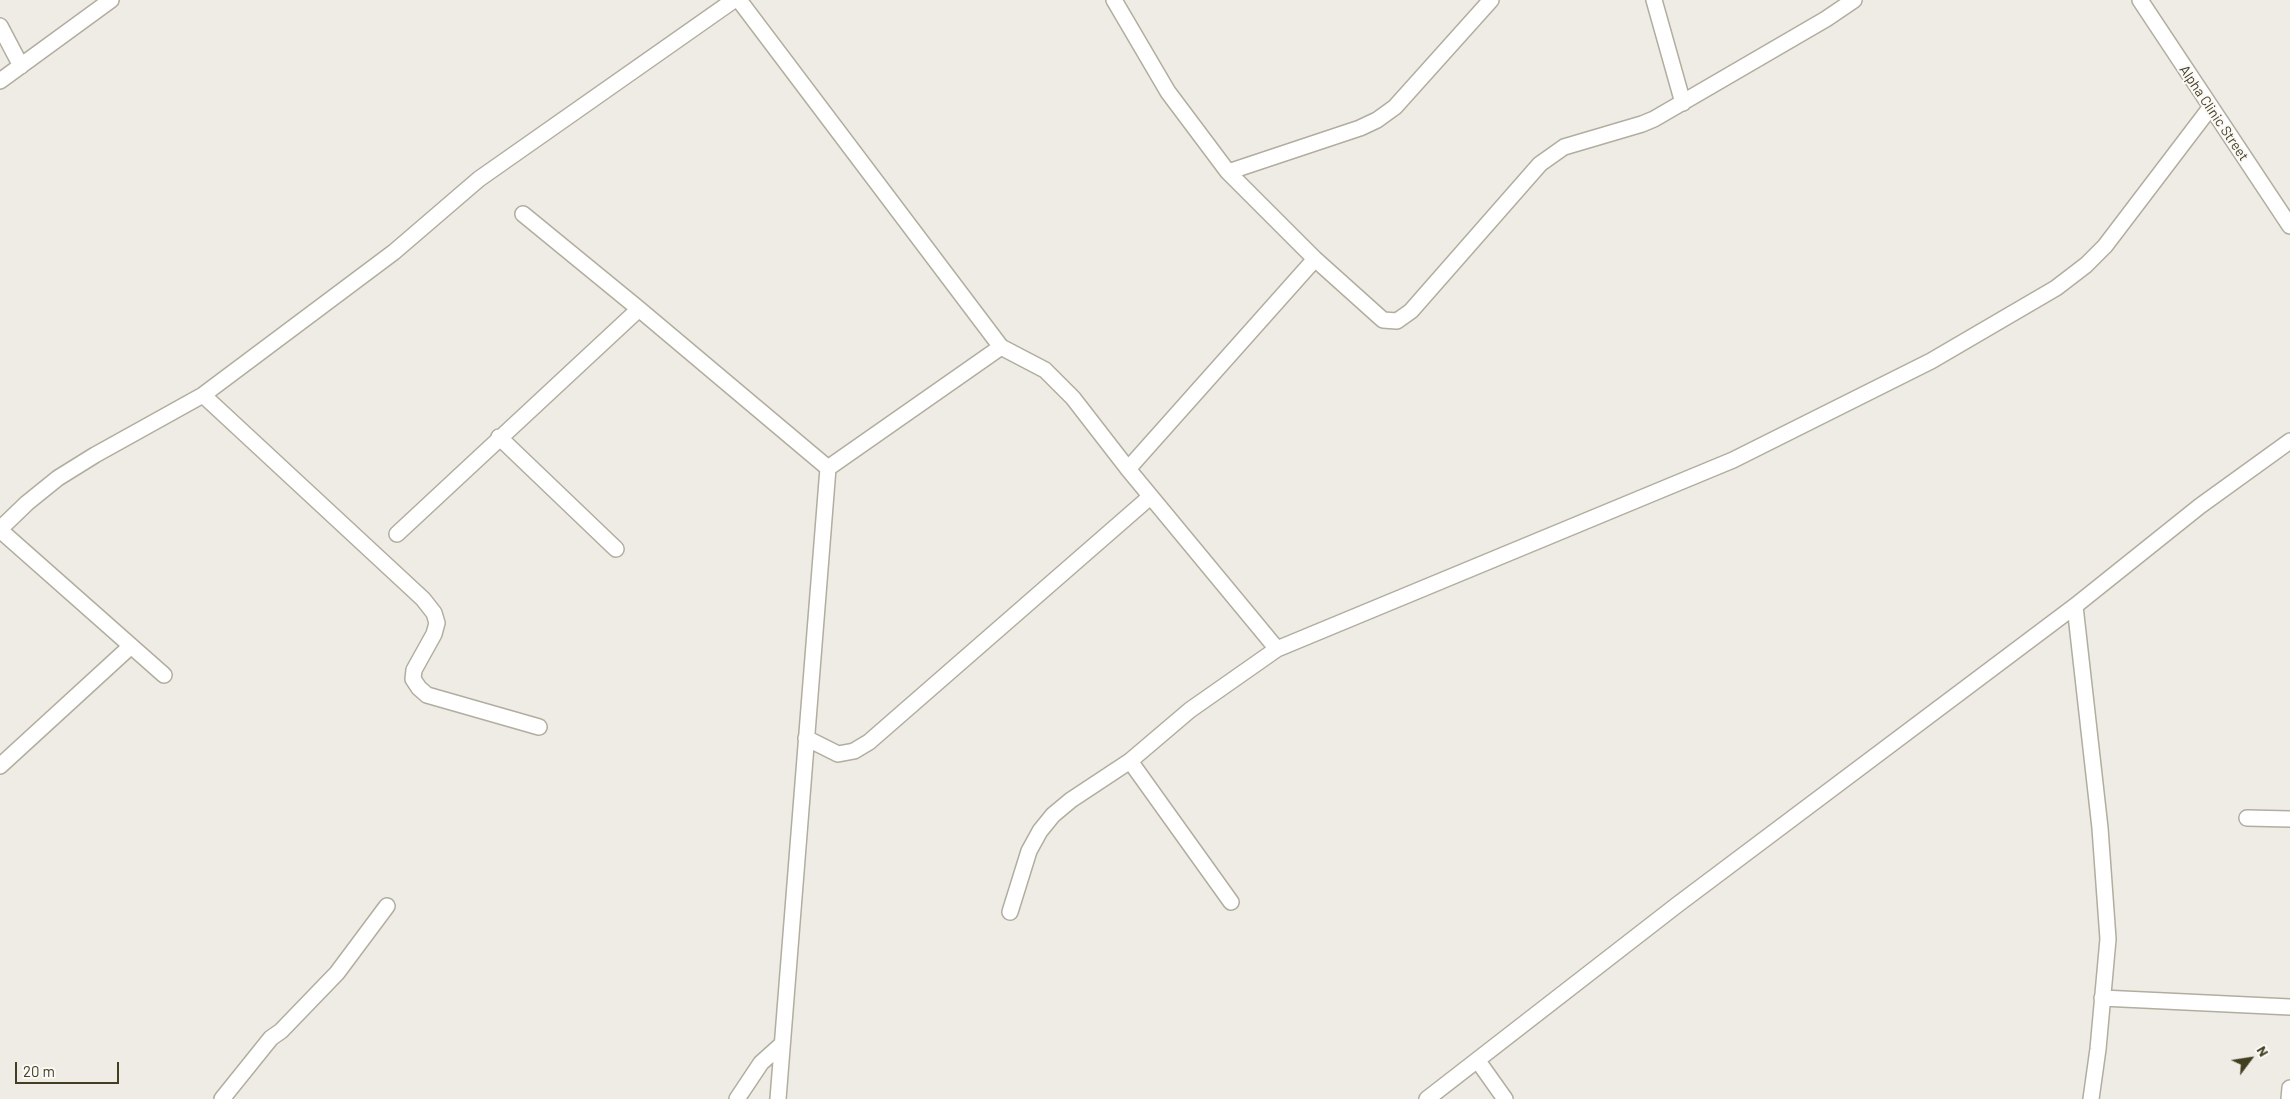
<!DOCTYPE html>
<style>
body{margin:0}
#map{position:relative;width:2290px;height:1099px;overflow:hidden;background:#efece5;font-family:Barlow,sans-serif}
canvas{display:block}
.north{position:absolute;left:2225px;top:1034px;width:50px;height:50px;-webkit-text-stroke:4px #fbf9f6;paint-order:stroke;rotate:59deg;font-size:14px;font-weight:700;line-height:20px;text-align:center;color:#423e22}
.north::after{content:'';display:block;margin:auto;width:18px;height:22px;background:#423e22;clip-path:polygon(50% 0,100% 100%,50% 72%,0 100%)}
.scale{position:absolute;left:15px;top:1062px;width:104px;height:22px;box-sizing:border-box;border:2px solid #423e22;border-top:0;padding-left:6px;font-size:15px;line-height:18px;white-space:nowrap;color:#423e22;-webkit-text-stroke:4px #fbf9f6;paint-order:stroke}
</style>
<div id="map">
<canvas width="2290" height="1099"></canvas>
<div class="north">N</div>
<div class="scale">20 m</div>
</div>
<script>
const c = document.querySelector('canvas').getContext('2d');
c.lineJoin = 'round';
function shape(rows) {
  const path = new Path2D();
  for (const r of rows) {
    path.moveTo(r[0], r[1]);
    for (let i = 2; i < r.length; i += 2) path.lineTo(r[i], r[i + 1]);
  }
  return path;
}
function strokePath(path, color, width, dash) {
  c.strokeStyle = color;
  c.lineWidth = width;
  c.lineCap = dash ? 'butt' : 'round';
  c.setLineDash(dash || []);
  c.stroke(path);
}
function write(font, color, halo, rows, align = 'center') {
  c.font = font + ' Barlow,sans-serif';
  c.lineWidth = 4;
  c.setLineDash([]);
  c.textBaseline = 'middle';
  c.strokeStyle = halo;
  c.fillStyle = color;
  for (const [text, x, y, turn = 0] of rows) {
    c.save();
    c.translate(x, y);
    c.rotate((+turn || 0) * Math.PI / 180);
    c.textAlign = isNaN(turn) ? turn : align;
    if (halo) c.strokeText(text, 0, 0);
    c.fillText(text, 0, 0);
    c.restore();
  }
}
const minor = shape([
 [739,0,1001,347,1045,370,1073,398,1128,469,1277,649],
 [1114,0,1168,92,1228,172,1315,259,1383,320,1397,321,1411,311,1540,164,1564,147,1642,124,1654,119,1826,19,1854,0],
 [1654,0,1683,103],
 [2140,0,2290,226],
 [0,26,21,66],
 [0,81,111,0],
 [1228,172,1360,128,1377,120,1395,107,1491,0],
 [523,214,639,309,828,468],
 [203,395,423,599,434,613,437,623,434,634,414,670,413,679,419,688,427,695,539,727],
 [499,437,616,549],
 [828,468,1001,347],
 [1128,469,1315,259],
 [0,529,27,503,58,478,95,455,203,395,394,252,479,179,734,0],
 [0,530,164,675],
 [397,534,639,309],
 [2075,606,2100,828,2108,939,2098,1049,2091,1099],
 [806,738,838,754,854,751,869,742,1150,497],
 [1130,761,1231,902],
 [0,766,131,646],
 [2247,818,2290,819],
 [1010,912,1029,851,1040,831,1053,815,1071,800,1130,761,1190,710,1277,649,1733,460,1931,361,2056,288,2086,265,2105,246,2210,108],
 [2102,998,2290,1007],
 [1478,1061,1505,1099],
 [222,1099,271,1038,281,1031,337,973,387,906],
 [737,1099,761,1063,781,1045],
 [778,1099,828,468],
 [1427,1099,1677,905,2075,606,2200,506,2290,441],
 [2289,1099,2290,1088]
]);
strokePath(minor, '#b1ad9f', 18);
strokePath(minor, '#fff', 15);
write('14px', '#423e22', '#fbf9f6', [
 ["Alpha Clinic Street",2214,113,56]
]);
</script>
